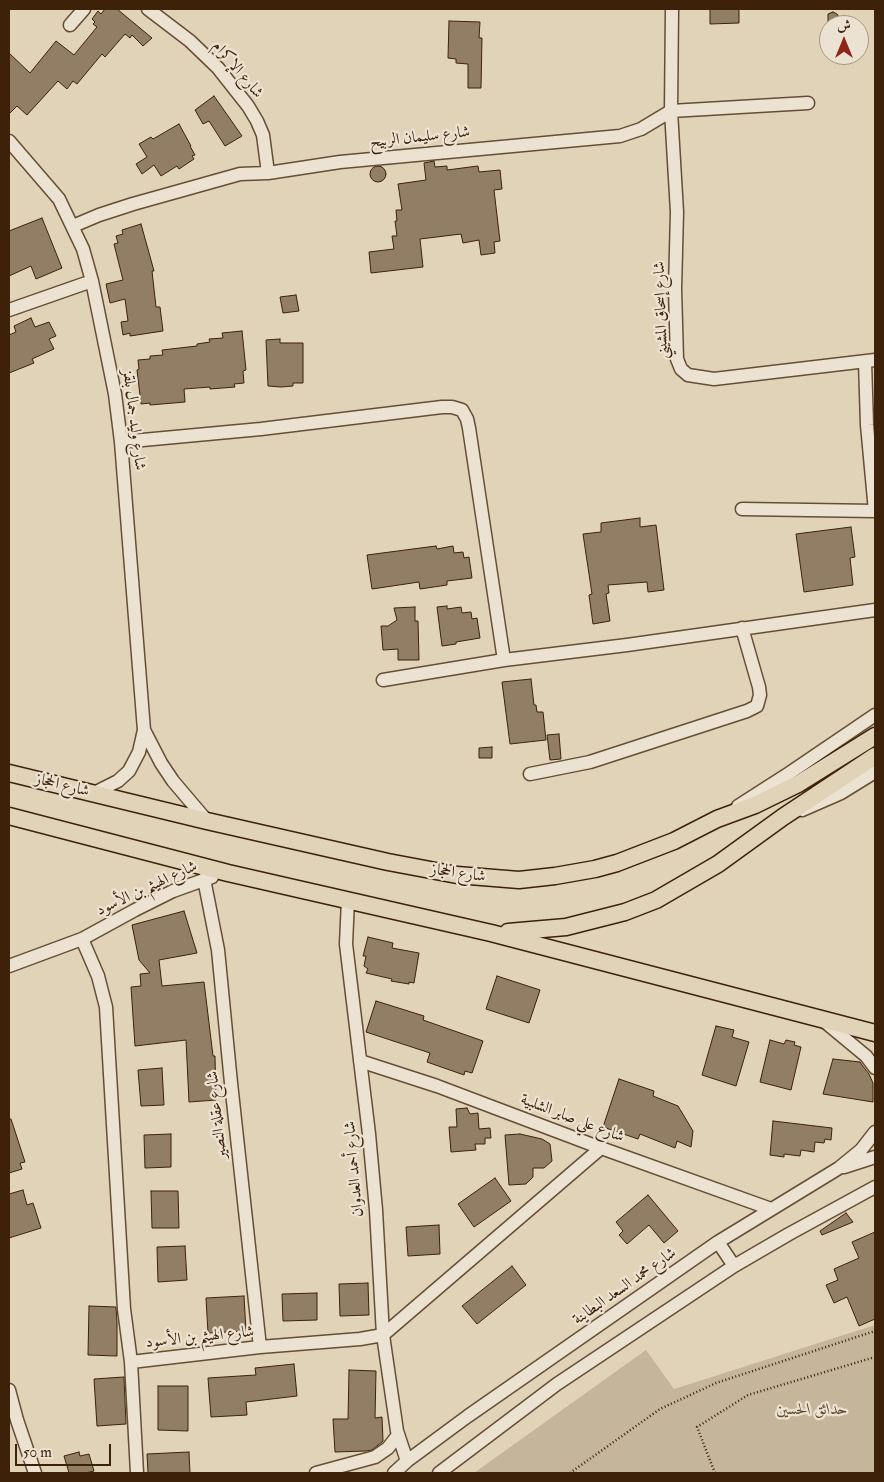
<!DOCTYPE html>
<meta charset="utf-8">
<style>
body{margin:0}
#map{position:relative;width:884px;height:1482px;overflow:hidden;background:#e1d3b8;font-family:"IM FELL Double Pica",Amiri,serif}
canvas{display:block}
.frame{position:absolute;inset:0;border:10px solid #3d2109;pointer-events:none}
.north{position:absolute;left:819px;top:15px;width:50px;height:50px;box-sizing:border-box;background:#ece2d1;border:1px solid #a69581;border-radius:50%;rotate:0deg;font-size:14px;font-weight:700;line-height:20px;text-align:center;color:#3d2109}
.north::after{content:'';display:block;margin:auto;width:18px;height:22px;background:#8f2418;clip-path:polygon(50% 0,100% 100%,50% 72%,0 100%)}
.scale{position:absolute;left:15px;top:1444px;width:96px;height:22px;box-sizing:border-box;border:2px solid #3d2109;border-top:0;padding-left:6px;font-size:15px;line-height:18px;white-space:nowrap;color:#3d2109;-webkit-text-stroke:4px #ece2d1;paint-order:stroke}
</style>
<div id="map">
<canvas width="884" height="1482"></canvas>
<div class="frame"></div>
<div class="north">ش</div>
<div class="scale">50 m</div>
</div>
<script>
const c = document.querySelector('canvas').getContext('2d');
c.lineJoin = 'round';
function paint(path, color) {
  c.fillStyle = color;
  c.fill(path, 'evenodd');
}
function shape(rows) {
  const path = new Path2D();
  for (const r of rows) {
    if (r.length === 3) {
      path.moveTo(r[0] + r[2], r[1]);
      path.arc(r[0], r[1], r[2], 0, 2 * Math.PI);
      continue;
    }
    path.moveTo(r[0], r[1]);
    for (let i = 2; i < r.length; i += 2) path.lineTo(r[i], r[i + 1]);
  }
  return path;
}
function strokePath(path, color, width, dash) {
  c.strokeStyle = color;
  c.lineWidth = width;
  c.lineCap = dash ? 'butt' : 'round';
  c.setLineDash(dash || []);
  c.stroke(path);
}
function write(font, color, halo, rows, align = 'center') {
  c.font = font + ' "IM FELL Double Pica",Amiri,serif';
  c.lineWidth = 4.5;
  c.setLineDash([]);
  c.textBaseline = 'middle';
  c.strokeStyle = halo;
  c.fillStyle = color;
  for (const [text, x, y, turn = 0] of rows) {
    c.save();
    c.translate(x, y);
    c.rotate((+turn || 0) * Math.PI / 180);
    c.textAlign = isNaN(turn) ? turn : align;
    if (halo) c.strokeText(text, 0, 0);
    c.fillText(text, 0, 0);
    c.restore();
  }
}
paint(shape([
 [875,1325,875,1473,474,1473,646,1350,674,1389]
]), '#c5b59a');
const building = shape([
 [105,9,117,9,152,38,143,46,132,35,130,38,125,34,105,57,102,54,77,84,73,81,67,89,58,81,27,115,17,106,9,114,9,53,30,73,56,41,74,55,97,27,93,24,95,22,92,19,98,11,101,14,105,9],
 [710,9,739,9,739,23,710,24,710,9],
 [833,12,837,14,844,25,828,25,828,14,833,12],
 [449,21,480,22,479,38,482,38,481,88,468,88,468,64,456,63,456,59,448,58,449,21],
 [214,96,242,136,225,146,209,121,203,124,195,110,214,96],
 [179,124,191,146,190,146,195,155,192,156,194,159,179,169,177,166,161,176,154,165,142,174,136,164,147,157,139,144,151,137,153,139,160,135,179,124],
 [434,161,435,167,447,166,447,170,478,166,479,172,500,170,502,189,494,190,500,241,494,242,495,253,481,255,479,240,463,243,461,234,420,239,423,267,371,273,369,252,394,249,392,236,397,236,395,221,397,221,396,210,402,210,398,184,426,180,424,163,434,161],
 [378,174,8],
 [42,218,62,268,36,279,31,266,9,276,9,231,42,218],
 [141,224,154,271,152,271,156,307,160,307,163,331,130,336,130,333,123,335,121,322,128,321,125,299,110,303,106,284,123,280,114,244,118,243,116,236,123,234,122,230,141,224],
 [296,295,299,311,283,313,280,297,296,295],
 [31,318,35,327,49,322,56,336,49,339,54,349,32,359,34,363,9,373,9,335,16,332,14,326,31,318],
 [242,331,246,370,243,371,244,383,234,384,235,387,210,389,210,387,184,389,185,402,150,405,150,403,141,404,137,370,139,369,138,360,150,359,150,356,163,355,162,350,197,346,197,344,210,342,209,339,223,338,222,333,242,331],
 [280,339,280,343,303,343,303,383,293,383,293,386,281,387,268,386,266,340,280,339],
 [640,518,640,527,656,525,664,590,648,592,647,582,608,585,609,593,606,594,610,621,593,624,589,595,592,594,583,534,601,532,601,523,640,518],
 [851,527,855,557,850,558,853,585,804,592,796,534,851,527],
 [436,546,437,549,453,546,454,553,463,552,464,558,469,557,472,578,447,581,447,585,420,589,419,582,372,589,367,555,436,546],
 [447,606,447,609,461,607,462,613,471,612,472,619,477,618,480,638,456,642,456,644,442,646,437,607,447,606],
 [415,607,415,621,418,621,419,660,398,660,398,649,383,650,381,626,388,626,397,620,394,608,415,607],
 [531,679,534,705,536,705,537,712,543,712,546,740,510,744,502,682,531,679],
 [559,734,561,759,550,760,547,735,559,734],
 [492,747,492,758,479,758,479,748,492,747],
 [184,911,197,953,159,960,162,986,204,982,213,1056,215,1056,216,1100,189,1102,186,1040,135,1046,131,987,141,986,140,974,150,973,139,960,132,925,184,911],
 [368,937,393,943,392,948,419,953,414,983,409,982,409,984,391,981,392,979,366,973,368,969,364,966,366,956,363,956,368,937],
 [497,976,540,990,529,1023,486,1009,497,976],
 [376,1001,424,1016,423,1020,483,1041,472,1073,465,1071,464,1075,427,1062,430,1053,366,1032,376,1001],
 [716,1026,734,1030,732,1037,749,1042,736,1086,702,1075,716,1026],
 [770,1040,784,1044,786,1040,795,1042,794,1045,801,1047,791,1090,760,1082,770,1040],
 [833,1059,860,1062,862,1065,869,1074,873,1083,873,1102,823,1094,833,1059],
 [162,1068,164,1105,141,1106,138,1070,162,1068],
 [619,1079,654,1091,653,1096,678,1106,693,1131,691,1147,677,1141,675,1148,640,1134,638,1139,603,1127,619,1079],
 [467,1108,470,1114,478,1113,479,1129,490,1128,491,1138,485,1138,485,1144,475,1144,476,1150,451,1152,449,1127,457,1127,456,1109,467,1108],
 [9,1119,11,1119,25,1162,20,1163,22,1169,9,1173,9,1119],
 [773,1121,832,1128,831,1140,825,1139,824,1143,815,1142,814,1152,801,1150,800,1156,784,1154,784,1157,770,1155,773,1121],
 [171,1134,171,1167,145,1168,144,1135,171,1134],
 [520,1134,542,1139,550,1144,552,1161,544,1168,533,1168,533,1177,526,1184,509,1185,505,1135,520,1134],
 [495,1178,511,1201,474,1227,458,1204,495,1178],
 [23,1190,27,1205,33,1203,41,1228,9,1238,9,1194,23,1190],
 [151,1191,178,1191,179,1228,152,1228,151,1191],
 [648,1195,678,1231,664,1243,649,1225,627,1244,619,1235,623,1231,616,1222,648,1195],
 [846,1213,853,1222,822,1235,820,1231,846,1213],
 [439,1225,440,1254,408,1256,406,1227,439,1225],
 [875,1232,875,1319,859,1326,847,1297,834,1303,826,1285,838,1280,834,1269,859,1258,852,1242,875,1232],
 [185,1246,187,1280,158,1282,157,1247,185,1246],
 [512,1266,526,1285,477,1324,462,1306,512,1266],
 [368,1283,369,1315,340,1316,339,1284,368,1283],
 [317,1293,317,1320,283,1321,282,1294,317,1293],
 [244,1296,246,1331,208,1333,206,1298,244,1296],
 [89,1306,116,1307,117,1322,117,1356,88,1355,89,1306],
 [294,1364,297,1396,246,1402,247,1415,211,1417,208,1378,256,1375,255,1368,294,1364],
 [349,1370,376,1371,375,1418,382,1417,383,1441,372,1450,366,1451,335,1452,333,1419,348,1419,349,1370],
 [124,1377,126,1424,97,1426,94,1379,124,1377],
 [158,1386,188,1386,188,1431,158,1430,158,1386],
 [79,1452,80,1456,89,1454,94,1471,86,1473,69,1473,64,1456,79,1452],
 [189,1452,190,1473,148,1473,147,1454,189,1452]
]);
paint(building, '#927e64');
strokePath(building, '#3d2109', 1);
const minor = shape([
 [148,9,190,41,218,68,248,106,257,121,263,135,268,173],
 [672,9,671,111,677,212,675,289,677,359,681,369,688,375,714,379,875,360],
 [70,25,84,9],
 [9,141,59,199,83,249,92,281,115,394,121,442,144,730,139,752,129,771,118,781,92,794],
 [73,226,99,215,133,204,240,174,268,173,340,162,620,136,641,129,671,111,808,103],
 [9,310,92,281],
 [865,362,867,425,875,511],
 [121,442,261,429,442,407,452,407,462,410,467,419,469,428,504,660],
 [742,509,875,511],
 [383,680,504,660,627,645,875,610],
 [144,730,161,763,173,781,207,821],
 [530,774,590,762,747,711,757,706,760,695,759,687,742,628],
 [738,806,791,772,875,715],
 [802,810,841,793,875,772],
 [204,879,218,950,231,1083,260,1347],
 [348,900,346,944,369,1134,376,1210,383,1335,397,1431,407,1461],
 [82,939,98,976,106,1007,124,1309,131,1362,137,1473],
 [9,966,82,939,135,910,173,891,212,877],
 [825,1022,866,1056,875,1068],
 [360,1061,437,1086,601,1148,771,1209],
 [844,1167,875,1157],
 [718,1242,734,1266],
 [131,1362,260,1347,360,1339,383,1335,601,1148],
 [9,1390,17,1420,35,1473],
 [316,1473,375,1457,388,1448,398,1435],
 [394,1473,407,1461,468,1416,718,1242,839,1168,861,1150,875,1132],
 [439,1473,557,1384,734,1266,789,1234,875,1187]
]);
const major = shape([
 [9,773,207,821,388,862,457,875,519,880,555,876,595,869,617,863,674,841,717,819,755,805,798,784,875,736],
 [9,816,228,873,491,933,875,1033],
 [508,932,566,927,625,912,656,900,718,864,783,817,875,756]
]);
strokePath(minor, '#664e35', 15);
strokePath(major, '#3d2109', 19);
strokePath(shape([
 [570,1473,660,1409,716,1383,875,1331],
 [715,1473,697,1427,748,1395,875,1357]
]), '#3d2109', 2.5, [1, 2.5]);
strokePath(minor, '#ece2d1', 12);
strokePath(major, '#e1d3b8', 16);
write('16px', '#3d2109', '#ece2d1', [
 ["شارع الإكرام",237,70,50],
 ["شارع سليمان الربيح",420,138,-6],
 ["شارع إسحاق المشيني",662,310,-92],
 ["شارع وليد جمال بلقز",133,420,83],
 ["شارع الحجاز",62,786,14],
 ["شارع الحجاز",458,874,8],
 ["شارع الهيثم بن الأسود",147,889,-25],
 ["شارع عقلة النصير",218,1115,-96],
 ["شارع علي صابر الشلبية",572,1119,21],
 ["شارع أحمد العدوان",355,1169,-95],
 ["شارع محمد السعد البطاينة",625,1287,-35],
 ["شارع الهيثم بن الأسود",200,1338,-6]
]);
write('italic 16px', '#5f462d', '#ece2d1', [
 ["حدائق الحسين",812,1411]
]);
</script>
